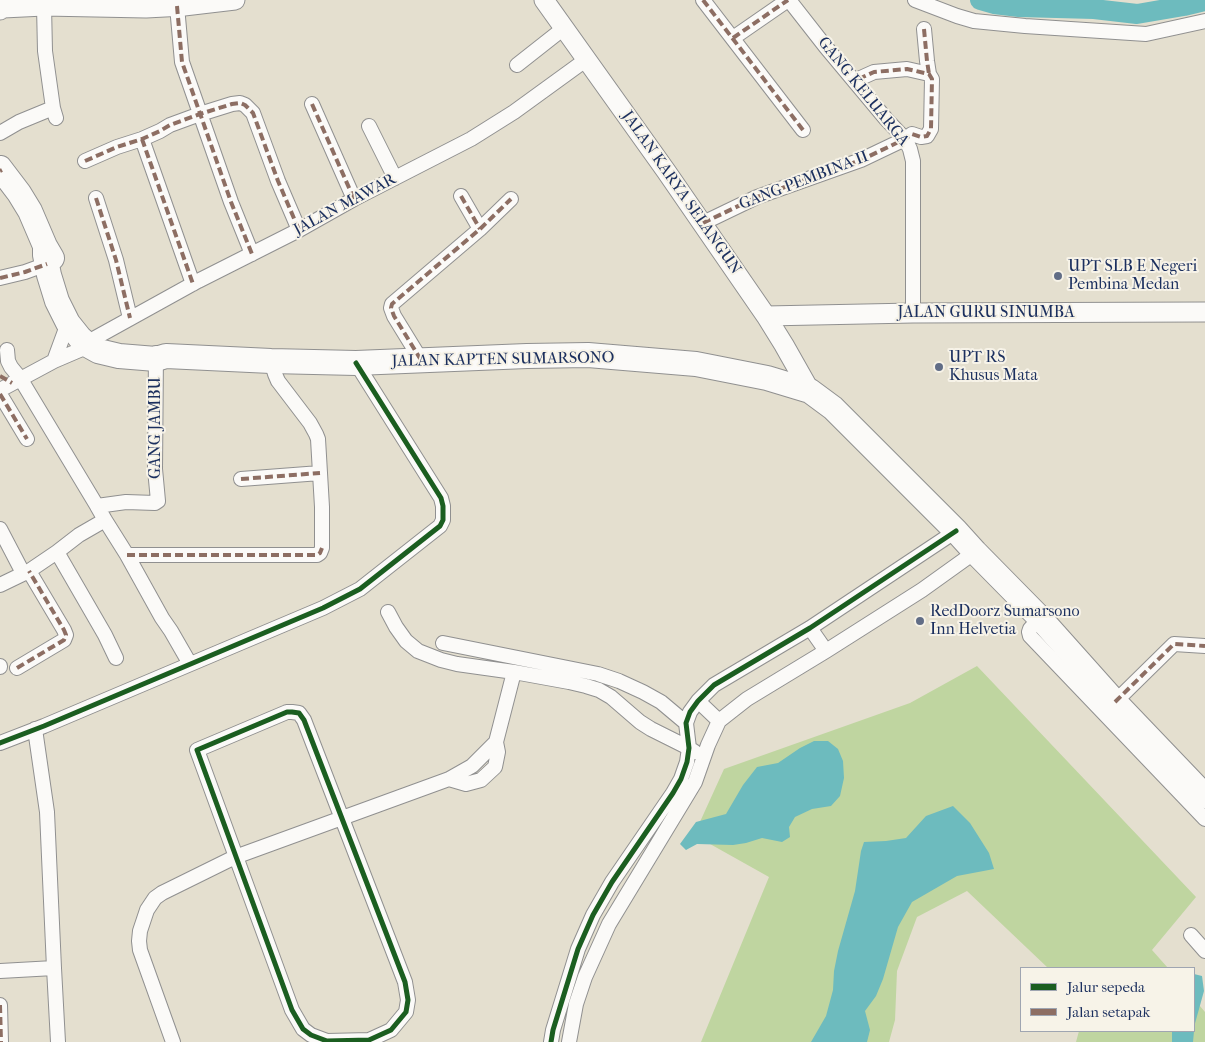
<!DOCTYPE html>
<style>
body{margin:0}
#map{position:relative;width:1205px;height:1042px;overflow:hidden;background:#e4dfcf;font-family:"IM FELL French Canon",serif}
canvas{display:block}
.legend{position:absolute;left:1020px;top:967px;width:175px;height:65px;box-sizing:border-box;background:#f7f3e8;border:1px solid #9fa5b1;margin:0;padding:6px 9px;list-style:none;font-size:15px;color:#1b2f5e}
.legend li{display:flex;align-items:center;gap:10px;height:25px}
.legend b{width:25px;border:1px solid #9fa5b1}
</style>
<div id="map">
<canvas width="1205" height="1042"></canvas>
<ul class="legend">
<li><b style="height:6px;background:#1b5e20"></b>Jalur sepeda</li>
<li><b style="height:6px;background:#8d6e63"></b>Jalan setapak</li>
</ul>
</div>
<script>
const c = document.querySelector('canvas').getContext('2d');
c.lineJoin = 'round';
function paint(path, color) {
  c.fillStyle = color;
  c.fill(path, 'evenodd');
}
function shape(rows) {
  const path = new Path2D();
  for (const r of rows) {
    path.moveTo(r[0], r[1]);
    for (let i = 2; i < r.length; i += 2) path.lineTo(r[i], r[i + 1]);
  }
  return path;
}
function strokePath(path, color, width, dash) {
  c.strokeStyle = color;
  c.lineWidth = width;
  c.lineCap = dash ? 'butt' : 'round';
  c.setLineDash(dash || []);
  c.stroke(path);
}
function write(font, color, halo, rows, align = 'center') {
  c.font = font + ' "IM FELL French Canon",serif';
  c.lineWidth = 4;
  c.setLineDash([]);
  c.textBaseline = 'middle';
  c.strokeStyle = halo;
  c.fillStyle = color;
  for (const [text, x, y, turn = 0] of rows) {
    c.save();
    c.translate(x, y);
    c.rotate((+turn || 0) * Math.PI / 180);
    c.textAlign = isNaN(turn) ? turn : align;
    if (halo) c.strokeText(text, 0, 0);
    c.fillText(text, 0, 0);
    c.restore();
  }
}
paint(shape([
 [977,666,1196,897,1152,950,1168,968,1048,968,967,891,917,917,897,971,895,1020,889,1042,701,1042,769,877,694,835,724,769,910,703],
 [1194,999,1205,1012,1205,1042,1076,1042,1079,1031,1194,1031]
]), '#bfd5a0');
paint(shape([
 [814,741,828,741,838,749,843,761,844,778,840,796,831,806,812,809,795,817,789,827,790,837,782,842,762,838,746,843,733,845,697,844,686,850,680,844,696,822,726,814,743,785,757,767,778,763,800,748],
 [953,806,970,823,989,853,994,869,957,876,912,902,898,927,883,979,876,996,865,1011,870,1030,867,1042,811,1042,826,1016,833,990,834,971,838,951,855,891,861,851,864,842,886,841,906,838,926,816],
 [1194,974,1202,976,1204,991,1194,1027],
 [1172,1031,1194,1031,1193,1042,1172,1042]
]), '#6dbbbe');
strokePath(shape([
 [980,0,994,4,1019,7,1094,9,1137,14,1184,6,1205,1]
]), '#6dbbbe', 20);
const street = shape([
 [703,0,803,130],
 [789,0,825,46,886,119,905,139,910,149,913,161,913,313],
 [915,0,957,16,974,21,1025,26,1146,34,1205,21],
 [44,6,45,51,53,108,56,118],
 [177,6,182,62,231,202,252,254],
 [924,29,927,61,929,74],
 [733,38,788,0],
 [517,65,564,28],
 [312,104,354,199],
 [369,126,395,178],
 [0,133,19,122,53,108],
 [142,139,193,284],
 [85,161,117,147,142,139,160,131,170,125,200,114,232,104,240,103,245,105,253,113,278,181,299,230],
 [461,196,480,229],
 [96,198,116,260,130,318],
 [703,223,757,197,861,160,905,139,912,134,921,137,927,136,931,129,932,79,929,74,907,69,874,72,854,81],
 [0,278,25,272,47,264],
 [95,338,198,281,299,230,354,199,471,139,514,112,587,59],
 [7,350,8,361,11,367,20,378,97,506,105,520,127,555,162,618,171,631,190,664],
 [421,360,394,316,391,308,392,304,480,229,511,199],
 [54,361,68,323],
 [0,390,54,361,89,346],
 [0,394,27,439],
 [241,479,320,473],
 [97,506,126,502,155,503,158,501,155,469,156,353],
 [0,529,23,573],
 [57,552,105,635,116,658],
 [127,555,317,555,320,553,322,548,322,507,318,439,316,434,310,423,278,381,275,374,271,361],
 [0,585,29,571,57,552,79,535,105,520],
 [388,612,396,627,406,641,418,651,441,660,457,664,514,672,569,682,586,686,599,690,611,697,640,722,651,729,689,748,695,752],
 [1040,618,1030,629,1029,632,1030,636,1205,819],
 [810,628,826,651],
 [443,643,598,674,619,681,643,692,661,702,686,723],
 [0,666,0,667],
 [17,668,64,640,66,635,64,630,29,571],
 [698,701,719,721],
 [1115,702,1174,644,1205,646],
 [287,712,292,712,299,713,304,720,405,982,408,1000,406,1012,391,1030,369,1040,327,1041,311,1035,303,1029,292,1010,197,750,287,712],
 [35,729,47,812,54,968,58,1042],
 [0,743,44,726,323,608,360,589,440,526,443,520,443,506,441,498,356,363],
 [449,779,466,784,481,780,495,767,498,752,496,742],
 [1191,935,1205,951],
 [0,971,54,968],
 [0,1005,1,1042],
 [173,1042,140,950,139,941,140,931,147,910,155,898,162,893,235,857,449,779,472,766,496,742,514,672],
 [551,1042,553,1030,578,949,593,915,612,882,673,793,681,779,687,762,689,748,686,723,690,712,698,701,714,685,810,628,956,531],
 [569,1042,576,1004,585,977,609,924,695,782,708,745,719,721,747,699,826,651,922,590,975,552]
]);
const secondary = shape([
 [544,0,666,171,766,316,784,345,810,391],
 [0,10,3,8,44,6,146,8,184,6,235,0],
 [766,316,913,313,1205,312]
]);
const highway = shape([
 [0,168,19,193,30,211,45,246,52,258],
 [45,246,45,255,49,275,57,301,68,323,80,338,89,346,98,351,119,356,156,359,166,356,271,361,356,363,527,356,588,355,696,364,767,378,810,391,833,408,956,531,975,552,1040,618,1115,702,1205,796]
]);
strokePath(street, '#909090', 16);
strokePath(secondary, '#909090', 21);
strokePath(highway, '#909090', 26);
strokePath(street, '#fbfaf8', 14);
strokePath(secondary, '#fbfaf8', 19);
strokePath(highway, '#fbfaf8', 24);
strokePath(shape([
 [703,0,803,130],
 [177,6,182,62,231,202,252,254],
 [924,29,927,61,929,74],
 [733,38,788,0],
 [312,104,354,199],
 [142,139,193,284],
 [85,161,117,147,142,139,160,131,170,125,200,114,232,104,240,103,245,105,253,113,278,181,299,230],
 [0,171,2,170],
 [461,196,480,229],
 [96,198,116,260,130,318],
 [703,223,757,197,861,160,905,139,912,134,921,137,927,136,931,129,932,79,929,74,907,69,874,72,854,81],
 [0,278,25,272,47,264],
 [421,360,394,316,391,308,392,304,480,229,511,199],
 [0,376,12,383],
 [0,394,27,439],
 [241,479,320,473],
 [127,555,317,555,320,553,322,548],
 [17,668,64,640,66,635,64,630,29,571],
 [1115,702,1174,644,1205,646],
 [0,1005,1,1042]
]), '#8d6e63', 4, [8, 4]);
strokePath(shape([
 [287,712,292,712,299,713,304,720,405,982,408,1000,406,1012,391,1030,369,1040,327,1041,311,1035,303,1029,292,1010,197,750,287,712],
 [0,743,44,726,323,608,360,589,440,526,443,520,443,506,441,498,356,363],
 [551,1042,553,1030,578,949,593,915,612,882,673,793,681,779,687,762,689,748,686,723,690,712,698,701,714,685,810,628,956,531]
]), '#1b5e20', 5);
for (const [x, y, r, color] of [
 [1058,276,5,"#616d86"],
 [939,367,5,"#616d86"],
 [920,621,5,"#616d86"]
]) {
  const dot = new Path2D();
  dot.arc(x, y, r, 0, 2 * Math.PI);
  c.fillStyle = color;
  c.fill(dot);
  strokePath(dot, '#f7f3e8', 2);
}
write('16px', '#1b2f5e', '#f7f3e8', [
 ["GANG KELUARGA",863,92,51],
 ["GANG PEMBINA II",804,181,-21],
 ["JALAN KARYA SELANGUN",681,193,55],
 ["JALAN MAWAR",345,205,-28],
 ["JALAN GURU SINUMBA",986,313],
 ["JALAN KAPTEN SUMARSONO",503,360,-1],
 ["GANG JAMBU",156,428,-90]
]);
write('16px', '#1b2f5e', '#f7f3e8', [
 ["UPT SLB E Negeri",1068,267],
 ["Pembina Medan",1068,285],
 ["UPT RS",949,358],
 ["Khusus Mata",949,376],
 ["RedDoorz Sumarsono",930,612],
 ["Inn Helvetia",930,630]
], 'left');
</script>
